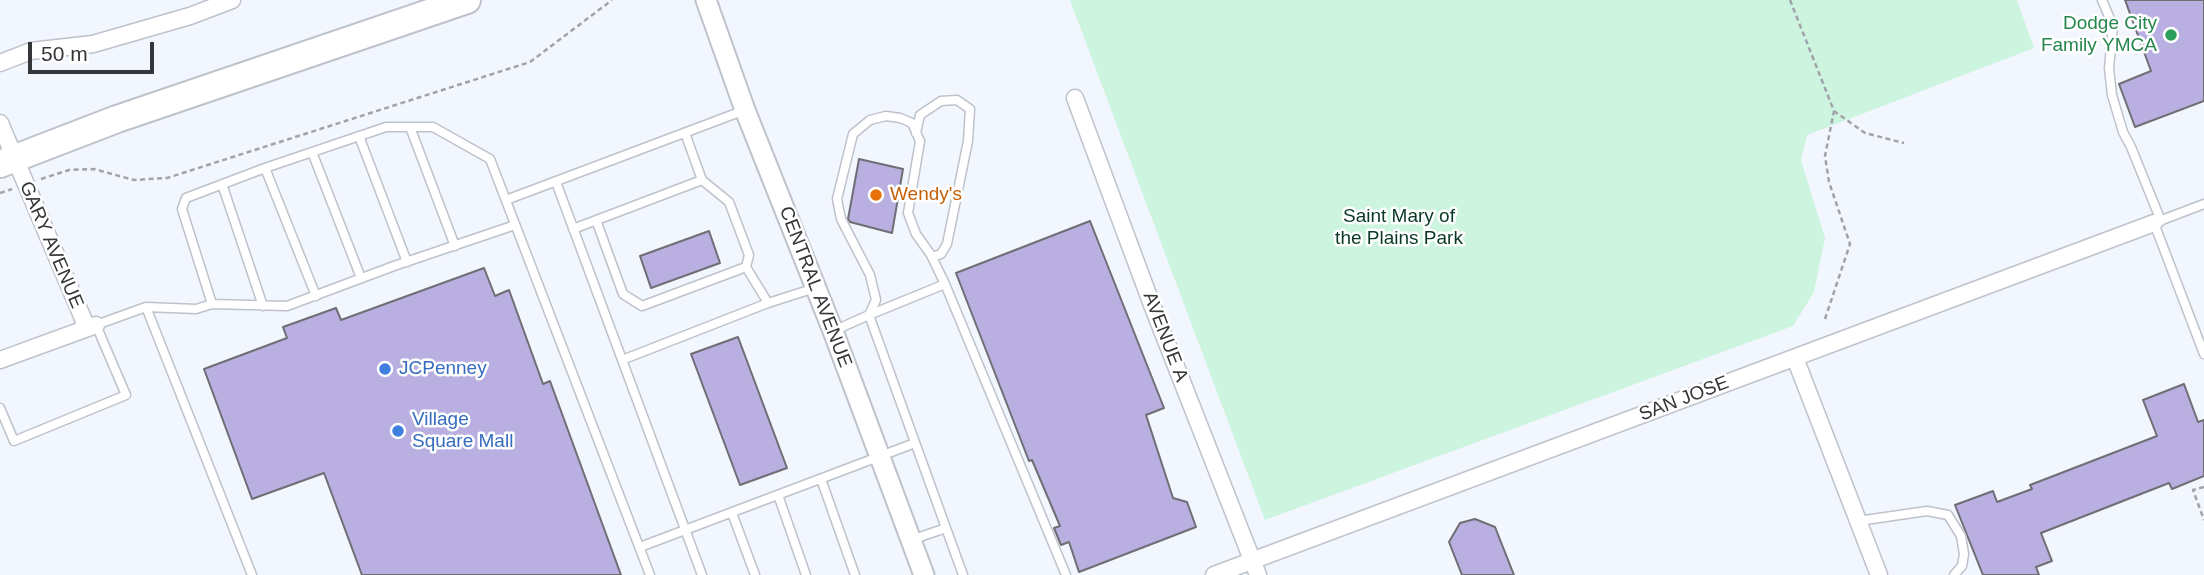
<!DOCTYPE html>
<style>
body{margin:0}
#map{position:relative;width:2204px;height:575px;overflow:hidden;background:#f2f6fe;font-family:Helvetica,sans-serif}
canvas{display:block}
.scale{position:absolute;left:28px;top:42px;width:126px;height:32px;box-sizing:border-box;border:4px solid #35363a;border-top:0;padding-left:9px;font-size:21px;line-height:24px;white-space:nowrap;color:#35363a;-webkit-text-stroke:5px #fff;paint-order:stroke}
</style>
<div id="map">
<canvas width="2204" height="575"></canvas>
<div class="scale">50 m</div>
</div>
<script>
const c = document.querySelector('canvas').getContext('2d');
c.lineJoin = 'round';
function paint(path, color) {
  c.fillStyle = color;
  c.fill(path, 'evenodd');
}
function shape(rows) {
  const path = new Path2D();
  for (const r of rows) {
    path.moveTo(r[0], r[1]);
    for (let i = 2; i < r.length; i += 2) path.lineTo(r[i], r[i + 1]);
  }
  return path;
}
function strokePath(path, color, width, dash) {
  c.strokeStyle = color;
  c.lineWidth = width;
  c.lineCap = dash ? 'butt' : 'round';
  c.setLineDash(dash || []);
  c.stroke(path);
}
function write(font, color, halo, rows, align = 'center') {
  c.font = font + ' Helvetica,sans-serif';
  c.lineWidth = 5;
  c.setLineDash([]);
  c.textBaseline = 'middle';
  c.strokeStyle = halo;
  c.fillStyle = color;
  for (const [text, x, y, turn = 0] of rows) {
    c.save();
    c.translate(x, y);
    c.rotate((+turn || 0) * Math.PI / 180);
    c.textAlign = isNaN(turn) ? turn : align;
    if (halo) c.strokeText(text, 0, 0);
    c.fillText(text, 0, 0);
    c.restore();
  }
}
paint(shape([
 [1070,0,2017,0,2034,48,1807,135,1801,160,1825,238,1814,292,1793,326,1265,520]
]), '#ccf4de');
const building = shape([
 [2125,0,2204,0,2204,101,2135,127,2119,84,2151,71,2125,0],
 [859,159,903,169,892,233,850,222,848,219,859,159],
 [1090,221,1164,408,1146,415,1173,498,1187,502,1196,527,1079,572,1069,542,1061,545,1054,528,1060,526,1032,460,1029,461,956,273,1090,221],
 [709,231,720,263,651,288,640,256,709,231],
 [484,268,495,296,509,290,543,384,550,381,621,575,362,575,324,473,252,499,204,369,287,338,283,327,336,308,341,320,484,268],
 [738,337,787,468,740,485,691,354,738,337],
 [2184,384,2198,422,2204,420,2204,476,2172,489,2169,483,2041,533,2052,561,2036,567,2039,575,1983,575,1955,505,1993,491,1997,502,2032,489,2030,485,2157,436,2143,400,2184,384],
 [1475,519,1495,527,1514,575,1462,575,1449,542,1460,523,1475,519]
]);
paint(building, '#b9afe1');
strokePath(building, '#6f6e75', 2);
const service = shape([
 [2102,0,2113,26,2109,68,2112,95,2123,132,2131,147,2161,221],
 [410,127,455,246],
 [916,133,920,115,941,101,957,100,970,109,968,141,947,244,941,254,932,257],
 [359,136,407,262],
 [312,152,361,278],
 [265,168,316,296],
 [556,182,702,575],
 [222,184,263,306],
 [506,200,745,110],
 [2204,204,2154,223,2204,354],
 [596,220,623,294,642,306,746,267,749,255,729,202,702,180,685,133],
 [573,229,702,180],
 [746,267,768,303,815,288],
 [945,284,1066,575],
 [212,304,182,209,186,198,265,168,386,127,433,127,490,159,650,575],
 [146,307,252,575],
 [833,331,869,315,876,300,870,275,841,219,837,199,853,134,870,120,886,116,900,118,912,123,920,141,908,213,916,234,931,255,945,284,869,315,963,575],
 [622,360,768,303],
 [0,408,14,441,126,395,96,325,146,307,196,309,212,304,287,306,394,266,515,225],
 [821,479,855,575],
 [778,495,806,575],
 [732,513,755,575],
 [1858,521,1927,511,1948,515,1961,536,1964,554,1962,566,1954,575],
 [911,540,946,528],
 [640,547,915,443]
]);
const minor = shape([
 [0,63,31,51,93,44,190,16,232,0],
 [1075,98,1152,305,1258,575],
 [0,123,87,328],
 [1795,358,1879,575],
 [0,360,96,325],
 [1214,575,2154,223]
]);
const tertiary = shape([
 [706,0,745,110,833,331,924,575]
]);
const trunk = shape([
 [0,164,117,119,467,0]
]);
strokePath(service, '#bec2ca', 11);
strokePath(minor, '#bec2ca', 19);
strokePath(tertiary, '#bec2ca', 23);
strokePath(trunk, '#bec2ca', 30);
strokePath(shape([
 [1790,0,1834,111,1865,133,1904,143],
 [41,179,69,170,94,169,134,180,167,178,530,62,612,0],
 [0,193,12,189],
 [1825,319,1850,244,1829,182,1825,156,1834,111],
 [2204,487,2193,490,2204,520]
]), '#a0a3a9', 2.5, [5, 3.5]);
strokePath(service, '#fff', 8);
strokePath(minor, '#fff', 16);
strokePath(tertiary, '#fff', 19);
strokePath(trunk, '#fff', 26);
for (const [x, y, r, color] of [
 [2171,35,7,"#2e9e5b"],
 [876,195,7,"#e8710a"],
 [385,369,7,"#3f7fe0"],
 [398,431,7,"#3f7fe0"]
]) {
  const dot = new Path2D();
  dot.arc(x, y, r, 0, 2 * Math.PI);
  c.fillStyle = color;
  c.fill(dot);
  strokePath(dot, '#fff', 2.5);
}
write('19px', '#27864d', '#fff', [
 ["Dodge City",2157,24],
 ["Family YMCA",2157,46]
], 'right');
write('19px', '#c56008', '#fff', [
 ["Wendy's",890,195]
], 'left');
write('19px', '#093926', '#fff', [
 ["Saint Mary of",1399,217],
 ["the Plains Park",1399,239]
]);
write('19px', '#35363a', '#fff', [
 ["GARY AVENUE",51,245,67],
 ["CENTRAL AVENUE",815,287,69],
 ["AVENUE A",1165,337,69],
 ["SAN JOSE",1684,399,-21]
]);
write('19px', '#366cbe', '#fff', [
 ["JCPenney",399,369],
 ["Village",412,420],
 ["Square Mall",412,442]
], 'left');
</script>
